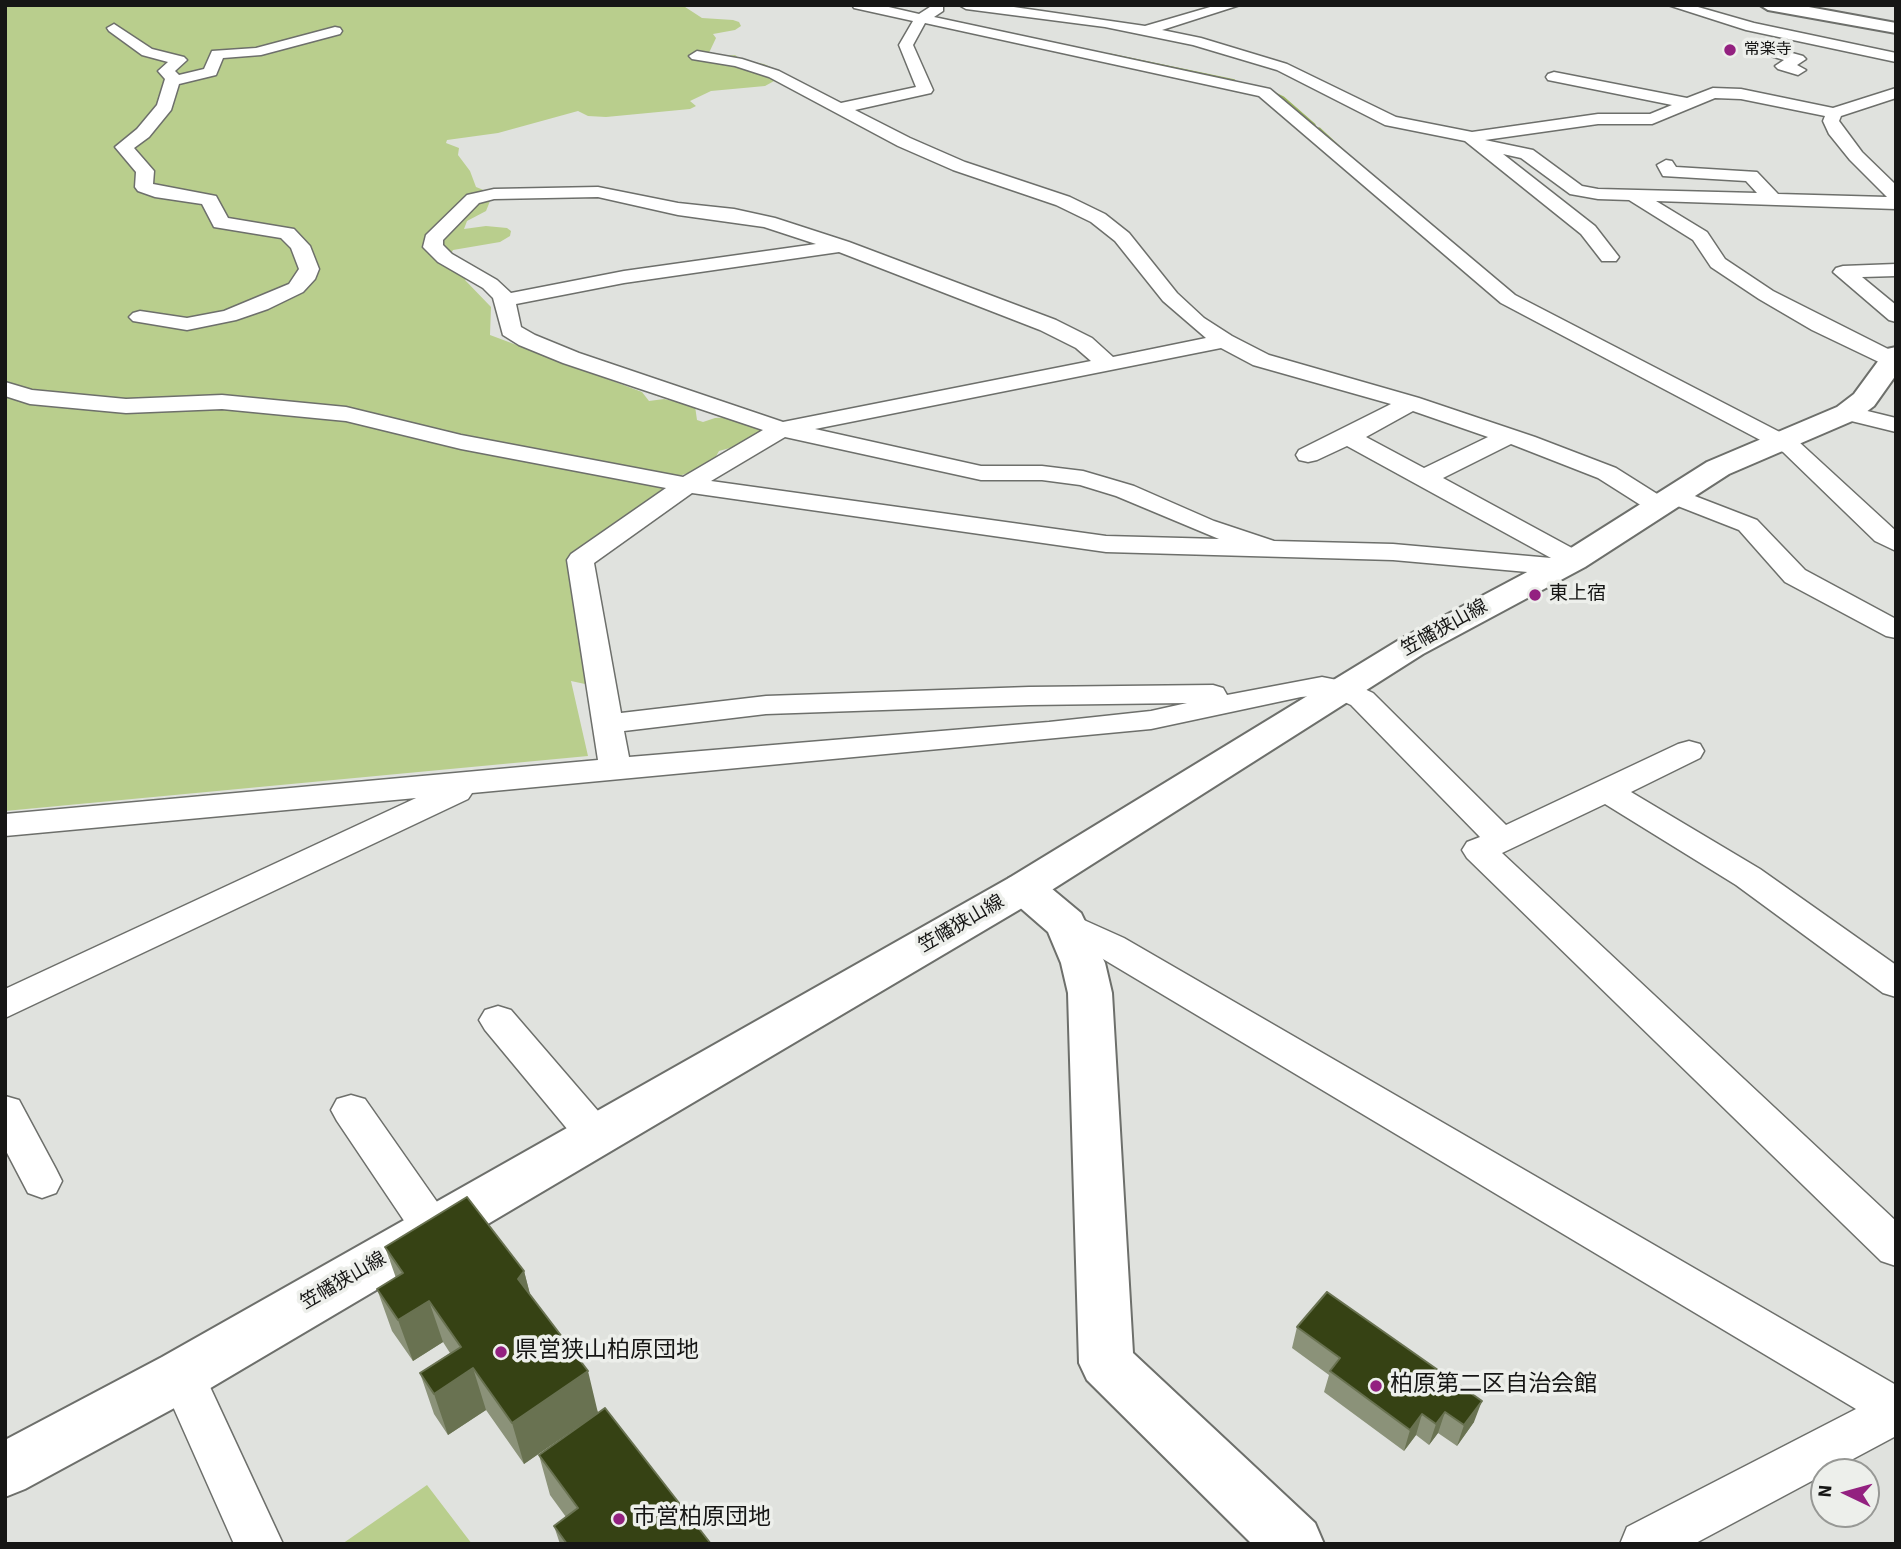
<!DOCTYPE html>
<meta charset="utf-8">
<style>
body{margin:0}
#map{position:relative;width:1901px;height:1549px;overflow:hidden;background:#e0e2de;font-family:"Source Sans 3",sans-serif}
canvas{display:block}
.frame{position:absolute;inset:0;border:7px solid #161615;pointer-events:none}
.north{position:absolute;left:1810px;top:1458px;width:70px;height:70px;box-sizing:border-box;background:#edefeb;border:2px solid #979895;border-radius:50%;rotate:275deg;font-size:19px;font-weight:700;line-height:28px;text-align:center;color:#161615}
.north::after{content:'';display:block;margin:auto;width:24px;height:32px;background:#932180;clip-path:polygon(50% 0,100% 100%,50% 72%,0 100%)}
</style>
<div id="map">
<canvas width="1901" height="1549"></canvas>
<div class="frame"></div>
<div class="north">N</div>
</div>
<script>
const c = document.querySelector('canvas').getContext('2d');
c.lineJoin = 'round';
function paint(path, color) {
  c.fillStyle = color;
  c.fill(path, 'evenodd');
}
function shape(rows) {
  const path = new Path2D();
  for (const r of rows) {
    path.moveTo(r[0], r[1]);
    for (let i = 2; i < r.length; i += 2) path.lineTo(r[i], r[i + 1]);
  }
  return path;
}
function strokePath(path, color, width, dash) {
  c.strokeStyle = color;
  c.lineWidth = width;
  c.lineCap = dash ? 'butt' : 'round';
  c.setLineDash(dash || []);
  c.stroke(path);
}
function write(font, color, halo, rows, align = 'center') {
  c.font = font + ' "Source Sans 3","Noto Sans JP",sans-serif';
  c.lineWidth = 7;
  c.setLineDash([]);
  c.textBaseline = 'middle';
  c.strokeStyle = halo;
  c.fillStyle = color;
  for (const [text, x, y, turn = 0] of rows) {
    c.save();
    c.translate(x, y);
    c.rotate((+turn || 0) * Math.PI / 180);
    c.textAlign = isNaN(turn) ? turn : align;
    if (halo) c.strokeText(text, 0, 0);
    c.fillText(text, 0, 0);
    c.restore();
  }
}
paint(shape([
 [5,5,682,5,702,18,733,20,739,22,741,26,735,30,713,34,716,38,707,57,735,55,742,60,764,64,784,73,785,75,765,86,711,91,690,101,696,106,690,109,606,117,588,116,578,111,498,133,447,140,446,143,459,148,458,155,470,171,476,187,486,191,499,190,499,196,490,201,486,211,467,221,464,229,486,226,507,228,511,231,510,236,500,242,453,250,447,261,468,276,465,280,491,307,490,335,642,392,649,401,664,399,695,406,697,420,703,422,715,418,734,417,759,425,762,434,748,443,719,451,714,460,701,469,682,475,676,487,575,559,568,572,575,579,593,681,585,684,571,681,588,756,5,811],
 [427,1485,472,1544,342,1544]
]), '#b9ce8d');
strokePath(shape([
 [1109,55,1234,81],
 [1267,90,1283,98,1314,125],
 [1319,129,1344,152]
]), '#9bb55e', 3.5);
const minor = shape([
 [852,5,880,5,919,14,933,5,943,5,943,11,934,17,1270,89,1515,295,1799,442,1896,531,1896,551,1875,541,1783,452,1501,303,1259,96,925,23,913,45,933,90,931,93,855,110,910,138,965,162,1070,197,1105,214,1129,233,1177,293,1204,318,1232,336,1269,355,1419,398,1535,437,1616,468,1662,497,1665,491,1674,488,1757,520,1805,570,1896,619,1896,638,1886,636,1785,582,1739,530,1670,503,1672,506,1668,511,1659,514,1650,511,1598,478,1511,444,1443,478,1583,554,1587,560,1583,566,1574,568,1570,573,1561,575,1393,560,1106,552,692,493,594,563,621,713,766,696,1029,687,1213,685,1223,688,1227,695,1322,677,1352,683,1373,693,1506,825,1678,744,1689,741,1700,744,1704,751,1700,758,1631,792,1760,869,1896,965,1896,997,1883,993,1736,885,1605,804,1502,853,1896,1221,1896,1266,1881,1261,1467,858,1462,850,1467,842,1480,837,1351,705,1334,697,1322,695,1301,697,1151,729,472,793,468,799,5,1018,5,989,416,798,5,836,5,814,598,760,567,560,571,554,666,488,461,449,346,421,222,409,126,413,30,404,5,396,5,382,32,390,126,399,222,395,346,407,461,435,683,477,763,430,563,363,519,345,503,335,493,298,483,288,438,262,423,247,426,235,467,195,494,189,598,187,678,203,734,209,775,218,849,242,1056,320,1092,338,1113,357,1206,338,1163,301,1115,241,1091,222,1056,205,953,170,898,146,769,77,735,66,692,59,689,56,697,51,742,59,779,71,841,103,916,87,899,45,913,21,854,8,852,5],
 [598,197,678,215,764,227,816,244,624,271,511,293,497,280,452,254,443,245,443,240,479,203,494,199,598,197],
 [839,252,1040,330,1076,348,1091,361,783,422,579,353,535,335,521,327,516,304,624,283,839,252],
 [1221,348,1253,365,1391,404,1299,450,1296,455,1299,460,1308,462,1317,460,1347,446,1551,558,1393,544,1274,541,1214,521,1134,486,1083,471,1042,466,981,466,815,429,1221,348],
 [1413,411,1488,437,1424,468,1366,437,1413,411],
 [785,437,981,480,1042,480,1080,485,1116,496,1219,539,1106,536,711,481,785,437],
 [1187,703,1151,711,1049,722,629,757,624,731,766,714,1029,705,1187,703],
 [959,5,1000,5,1145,26,1217,5,1240,5,1162,30,1201,38,1287,64,1396,117,1472,132,1598,114,1650,114,1672,105,1548,80,1546,77,1548,74,1554,72,1687,98,1713,88,1741,89,1833,108,1896,88,1896,98,1841,116,1839,121,1862,152,1896,185,1896,209,1656,201,1707,232,1725,259,1773,291,1896,353,1896,364,1883,364,1812,330,1759,299,1711,267,1693,240,1629,200,1598,199,1570,194,1521,158,1503,154,1595,226,1619,257,1616,261,1602,261,1581,234,1465,141,1385,125,1277,70,1193,45,1105,27,966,9,959,5],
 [1715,98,1741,99,1825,116,1823,121,1829,134,1850,160,1887,197,1778,194,1757,172,1676,167,1672,161,1666,160,1657,165,1663,176,1746,181,1757,193,1598,189,1582,186,1533,150,1485,140,1598,124,1652,124,1715,98],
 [1668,5,1691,5,1754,23,1896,53,1896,62,1746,30,1668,5],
 [114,24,152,49,184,57,187,60,175,71,179,75,204,69,212,51,256,48,335,27,340,28,342,31,340,34,261,55,223,58,216,75,179,84,171,110,149,137,134,148,154,171,153,184,216,196,228,218,294,229,310,246,319,269,315,279,303,292,268,309,236,320,187,330,133,321,129,317,133,313,140,311,187,318,224,311,289,284,299,269,291,248,281,238,214,227,202,204,155,197,138,191,135,187,136,172,115,147,137,129,157,105,165,79,158,71,168,62,142,55,109,31,107,28,114,24],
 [1756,43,1803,56,1806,59,1797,65,1806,70,1798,75,1778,69,1775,66,1784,60,1751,50,1749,47,1751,44,1756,43],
 [1896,264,1896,276,1862,277,1896,305,1896,322,1889,320,1833,272,1836,268,1843,266,1896,264],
 [1847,406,1896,418,1896,432,1839,418,1835,413,1839,408,1847,406],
 [1066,912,1124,938,1896,1385,1896,1436,1694,1544,1620,1544,1627,1527,1856,1409,1098,956,1054,933,1049,924,1054,915,1066,912],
 [498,1006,511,1010,611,1126,617,1137,611,1148,597,1153,583,1148,485,1030,479,1020,485,1010,498,1006],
 [351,1095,365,1099,449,1219,455,1231,449,1243,434,1249,419,1243,337,1121,331,1110,337,1099,351,1095],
 [5,1096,19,1100,56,1169,62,1181,56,1193,42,1198,28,1193,5,1149,5,1096],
 [182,1355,198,1361,283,1544,234,1544,159,1375,166,1361,182,1355]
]);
const tertiary = shape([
 [1024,874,1039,878,1081,913,1105,963,1112,993,1133,1353,1315,1523,1324,1544,1252,1544,1087,1380,1079,1363,1068,993,1061,963,1048,932,1009,898,1003,888,1009,878,1024,874]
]);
const secondary = shape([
 [1760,5,1798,5,1896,23,1896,33,1768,10,1760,5],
 [1896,347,1896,375,1874,406,1857,419,1729,474,1585,567,1423,654,1039,898,202,1393,25,1489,5,1497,5,1440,162,1357,1009,878,1399,640,1563,553,1707,462,1837,407,1854,394,1887,349,1896,347]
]);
strokePath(minor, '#6d6f6b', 3);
strokePath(tertiary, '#6d6f6b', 4);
strokePath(secondary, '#6d6f6b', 4);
paint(minor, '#fff');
paint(tertiary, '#fff');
paint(secondary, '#fff');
paint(shape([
 [385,1247,524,1271,530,1295,598,1412,711,1544,560,1544,554,1526,566,1517,550,1495,539,1455,588,1419,524,1464,486,1410,448,1435,434,1414,420,1373,450,1353,443,1342,413,1361,392,1331,377,1289,396,1278],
 [1297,1327,1474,1422,1457,1446,1438,1433,1429,1445,1416,1435,1404,1451,1324,1392,1329,1375,1292,1348]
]), '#8b9279');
paint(shape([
 [524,1271,535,1313,518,1279],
 [429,1301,443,1342,413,1361,398,1320],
 [473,1368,486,1410,448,1435,434,1394],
 [588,1371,598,1413,524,1464,512,1423],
 [1482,1401,1474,1422,1457,1446,1464,1425],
 [1445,1412,1438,1433,1429,1445,1436,1424],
 [1422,1414,1416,1435,1404,1451,1410,1430]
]), '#697251');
const building = shape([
 [467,1197,524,1271,518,1279,588,1371,512,1423,473,1368,434,1394,420,1373,461,1347,429,1301,398,1320,377,1289,403,1273,385,1247,467,1197],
 [1327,1292,1482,1401,1464,1425,1445,1412,1436,1424,1422,1414,1410,1430,1330,1371,1340,1358,1297,1327,1327,1292],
 [605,1408,711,1544,567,1544,554,1526,578,1508,539,1455,605,1408]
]);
paint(building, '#364214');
strokePath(building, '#697251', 2);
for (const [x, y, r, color] of [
 [1730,50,7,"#932180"],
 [1535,595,7,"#932180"],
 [501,1352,7,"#932180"],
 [1376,1386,7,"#932180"],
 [619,1519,7,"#932180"]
]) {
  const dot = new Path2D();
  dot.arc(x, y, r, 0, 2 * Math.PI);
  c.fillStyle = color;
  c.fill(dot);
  strokePath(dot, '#edefeb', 2.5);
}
write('16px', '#161615', '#edefeb', [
 ["常楽寺",1744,50]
], 'left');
write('19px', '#161615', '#edefeb', [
 ["東上宿",1549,595]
], 'left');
write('19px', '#161615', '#edefeb', [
 ["笠幡狭山線",1445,629,-29],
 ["笠幡狭山線",962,925,-30],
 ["笠幡狭山線",344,1282,-30]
]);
write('23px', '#161615', '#edefeb', [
 ["県営狭山柏原団地",515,1352],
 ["柏原第二区自治会館",1390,1386],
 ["市営柏原団地",633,1519]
], 'left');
</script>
